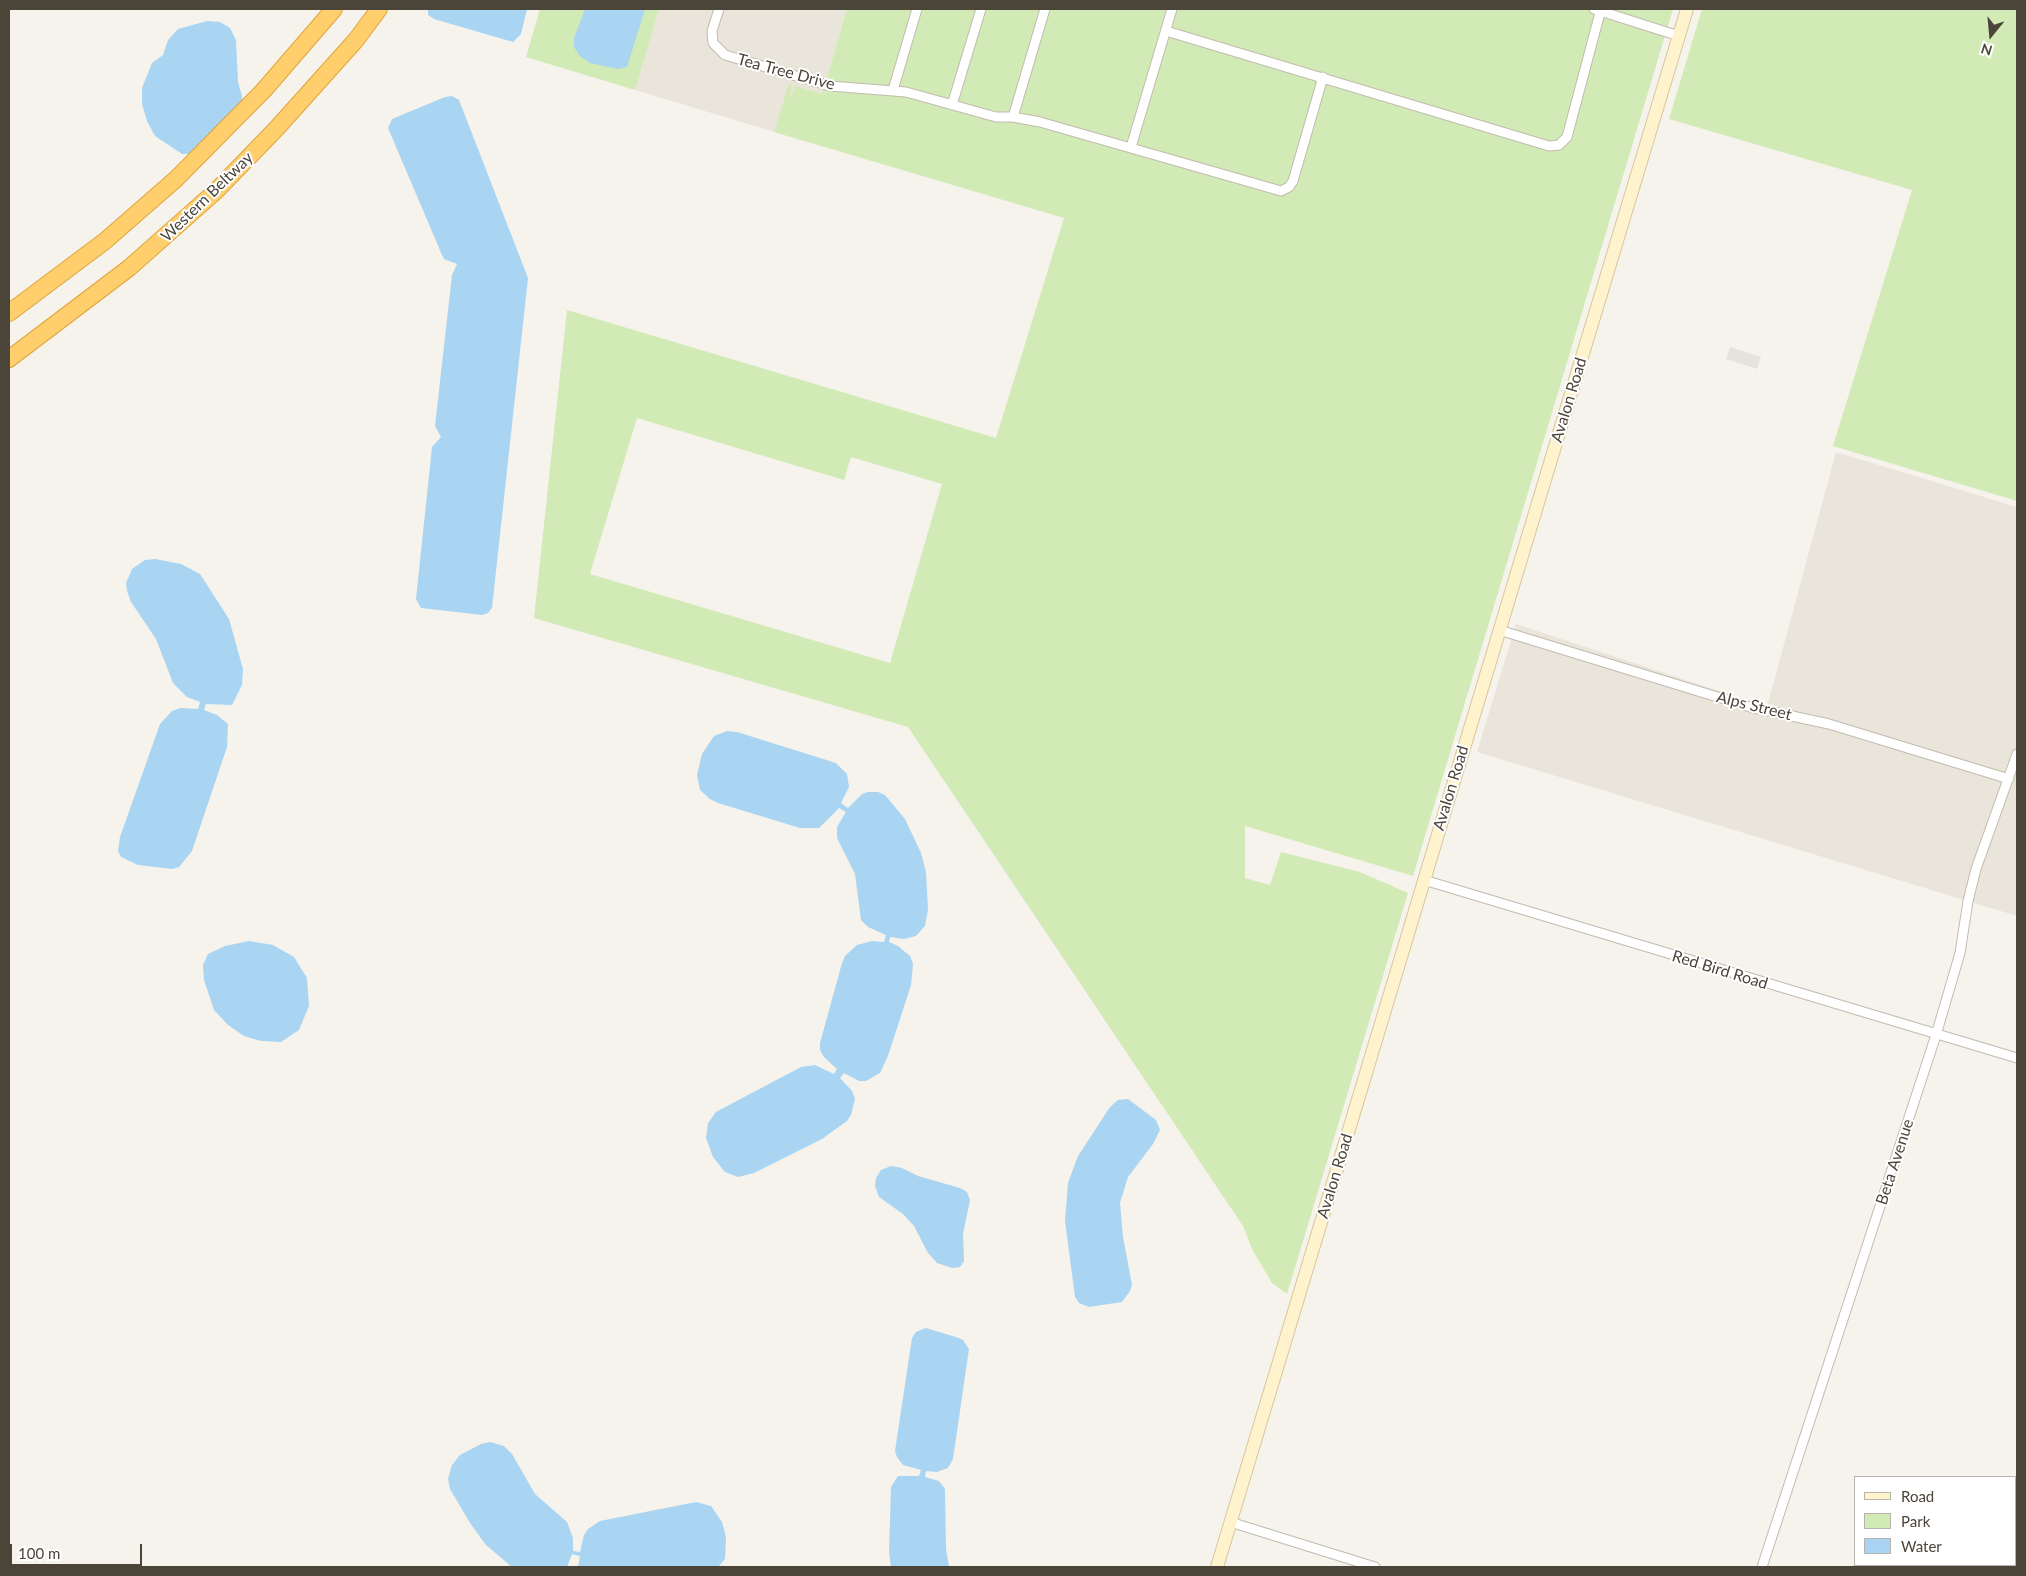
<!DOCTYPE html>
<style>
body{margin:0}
#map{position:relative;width:2026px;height:1576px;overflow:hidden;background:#f6f3ec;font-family:Lato,sans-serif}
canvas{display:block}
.frame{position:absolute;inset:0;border:10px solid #4b4439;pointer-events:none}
.legend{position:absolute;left:1854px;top:1476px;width:162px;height:90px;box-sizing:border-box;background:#fff;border:1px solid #b7b4b0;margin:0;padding:6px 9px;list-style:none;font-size:15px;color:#4b4439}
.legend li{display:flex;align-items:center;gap:10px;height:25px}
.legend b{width:25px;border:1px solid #b7b4b0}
.north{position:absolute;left:1966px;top:10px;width:50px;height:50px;-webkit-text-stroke:4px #fff;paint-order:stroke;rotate:197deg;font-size:14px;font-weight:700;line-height:20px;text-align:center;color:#4b4439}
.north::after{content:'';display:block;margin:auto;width:18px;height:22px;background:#4b4439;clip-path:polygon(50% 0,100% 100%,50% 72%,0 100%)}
.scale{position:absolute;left:10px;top:1544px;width:132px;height:22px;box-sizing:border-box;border:2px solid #4b4439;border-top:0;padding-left:6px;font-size:15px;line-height:18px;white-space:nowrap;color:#4b4439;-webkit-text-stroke:4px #fff;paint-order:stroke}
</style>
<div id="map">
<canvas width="2026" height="1576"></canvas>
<div class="frame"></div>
<ul class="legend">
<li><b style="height:6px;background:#fff3cd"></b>Road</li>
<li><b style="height:14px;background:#d2eab5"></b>Park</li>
<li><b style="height:14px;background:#a9d4f2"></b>Water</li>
</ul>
<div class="north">N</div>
<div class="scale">100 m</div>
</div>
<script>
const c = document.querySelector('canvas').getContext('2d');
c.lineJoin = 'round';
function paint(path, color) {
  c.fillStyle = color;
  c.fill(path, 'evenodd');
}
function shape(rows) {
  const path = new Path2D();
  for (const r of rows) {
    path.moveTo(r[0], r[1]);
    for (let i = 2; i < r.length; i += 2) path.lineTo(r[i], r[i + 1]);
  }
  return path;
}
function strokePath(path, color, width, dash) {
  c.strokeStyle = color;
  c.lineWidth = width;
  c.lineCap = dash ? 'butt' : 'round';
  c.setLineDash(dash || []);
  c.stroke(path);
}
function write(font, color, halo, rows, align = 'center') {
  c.font = font + ' Lato,sans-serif';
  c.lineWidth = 4;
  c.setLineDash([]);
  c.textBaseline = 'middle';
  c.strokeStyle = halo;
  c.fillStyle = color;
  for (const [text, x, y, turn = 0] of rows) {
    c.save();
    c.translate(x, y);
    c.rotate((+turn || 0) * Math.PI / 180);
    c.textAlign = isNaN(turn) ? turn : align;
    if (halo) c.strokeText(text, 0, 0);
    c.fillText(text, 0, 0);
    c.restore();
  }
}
paint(shape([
 [659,9,847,9,808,142,635,90],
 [1836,452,2017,507,2017,916,1477,752,1516,624,1767,707]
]), '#eae5da');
paint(shape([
 [1730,347,1761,357,1757,369,1726,359]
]), '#e6e2dd');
paint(shape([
 [540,9,659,9,635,90,526,57],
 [847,9,1673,9,1413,876,1245,826,1245,878,1270,885,1281,852,1360,872,1408,893,1287,1294,1272,1283,1253,1251,1243,1226,908,727,534,618,567,310,996,438,1064,218,774,132,789,84,792,85,790,95,792,96,795,86,822,94],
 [637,418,844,480,851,457,942,484,890,663,590,574],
 [1702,9,2017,9,2017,501,1833,446,1912,190,1669,119]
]), '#d2eab5');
paint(shape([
 [428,9,527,9,521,34,513,42,434,19,428,15],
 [585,9,645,9,627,67,618,69,590,63,580,56,574,47,574,38],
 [207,21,220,22,230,28,236,40,238,82,242,96,242,115,198,154,182,154,155,136,147,121,142,104,142,88,152,63,163,55,168,40,178,29],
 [452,96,459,100,528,278,492,608,488,613,482,615,421,608,416,599,432,447,441,437,435,426,452,275,457,264,444,259,442,255,388,128,392,119,445,97],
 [155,559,181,564,200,574,229,619,243,669,242,685,232,705,206,704,204,710,217,715,228,724,227,747,192,851,179,867,172,869,138,865,121,857,118,851,120,837,160,724,172,711,180,708,198,709,200,702,187,697,173,683,156,639,131,602,127,591,126,583,132,569,145,560],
 [727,731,737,732,836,763,847,774,849,787,841,803,848,808,862,794,868,792,878,792,885,795,905,819,921,853,926,872,928,910,925,926,916,936,904,939,890,937,889,942,898,946,910,956,913,964,911,985,888,1056,880,1073,866,1081,859,1081,844,1073,840,1078,852,1091,855,1099,851,1115,847,1121,822,1139,754,1173,738,1177,725,1172,713,1157,706,1138,708,1123,716,1112,801,1067,815,1065,834,1074,837,1069,824,1057,820,1050,820,1043,842,963,845,956,857,945,872,941,884,942,886,935,868,927,861,920,855,874,837,838,837,827,846,812,839,808,819,828,800,828,718,803,710,799,700,790,697,775,702,754,714,736],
 [249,941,273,945,294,957,307,978,309,1006,299,1030,281,1042,261,1041,244,1036,228,1025,214,1010,204,980,203,965,208,954,225,946],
 [1128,1099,1156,1120,1160,1130,1153,1144,1128,1177,1120,1203,1123,1237,1132,1285,1130,1291,1122,1302,1089,1307,1079,1303,1075,1297,1065,1221,1068,1183,1078,1156,1110,1107,1118,1100],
 [891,1166,902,1168,918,1176,960,1188,967,1192,970,1200,963,1234,964,1261,960,1267,952,1268,937,1263,928,1253,914,1226,903,1214,879,1197,875,1186,876,1178,881,1170],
 [926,1328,959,1338,963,1340,969,1349,953,1459,948,1468,937,1472,926,1471,925,1477,939,1481,945,1489,946,1549,949,1567,891,1567,889,1552,891,1487,898,1476,919,1476,921,1470,903,1465,897,1457,895,1451,912,1338,916,1332],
 [490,1442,504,1446,512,1454,535,1494,567,1522,573,1538,573,1551,580,1552,584,1535,588,1529,600,1521,696,1502,711,1506,722,1522,726,1537,725,1559,718,1567,578,1567,580,1556,572,1554,567,1567,512,1567,486,1545,470,1523,450,1489,448,1479,452,1465,460,1455,481,1444]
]), '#a9d4f2');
const minor = shape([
 [719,9,712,31,713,43,725,55,830,86,906,92,996,117,1013,117,1040,122,1281,191,1289,187,1293,181,1323,77],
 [1594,9,1679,36],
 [1166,31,1549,146,1559,145,1567,137,1601,9],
 [893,90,917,9],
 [952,105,981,9],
 [1013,117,1045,9],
 [1131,147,1172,9],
 [1499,630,1750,707,1829,724,2009,779],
 [1424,880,2017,1058],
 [1230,1522,1375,1567],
 [1762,1567,1936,1035,1960,953,1968,901,1976,869,2017,754]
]);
const secondary = shape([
 [1217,1567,1687,9]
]);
const motorway = shape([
 [9,313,105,241,176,179,264,90,334,9],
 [9,359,129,268,216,191,277,128,356,40,379,9]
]);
strokePath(minor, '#c2bbae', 11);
strokePath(secondary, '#d6c79b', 14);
strokePath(motorway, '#e0a43c', 18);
strokePath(minor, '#fff', 9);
strokePath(secondary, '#fff3cd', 12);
strokePath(motorway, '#ffcf6e', 16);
write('16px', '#4b4439', '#fff', [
 ["Tea Tree Drive",786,72,15],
 ["Western Beltway",207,197,-44],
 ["Avalon Road",1569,400,-73],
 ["Alps Street",1754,706,14],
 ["Avalon Road",1451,788,-73],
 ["Red Bird Road",1720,970,17],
 ["Beta Avenue",1895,1162,-72],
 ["Avalon Road",1335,1176,-73]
]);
</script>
